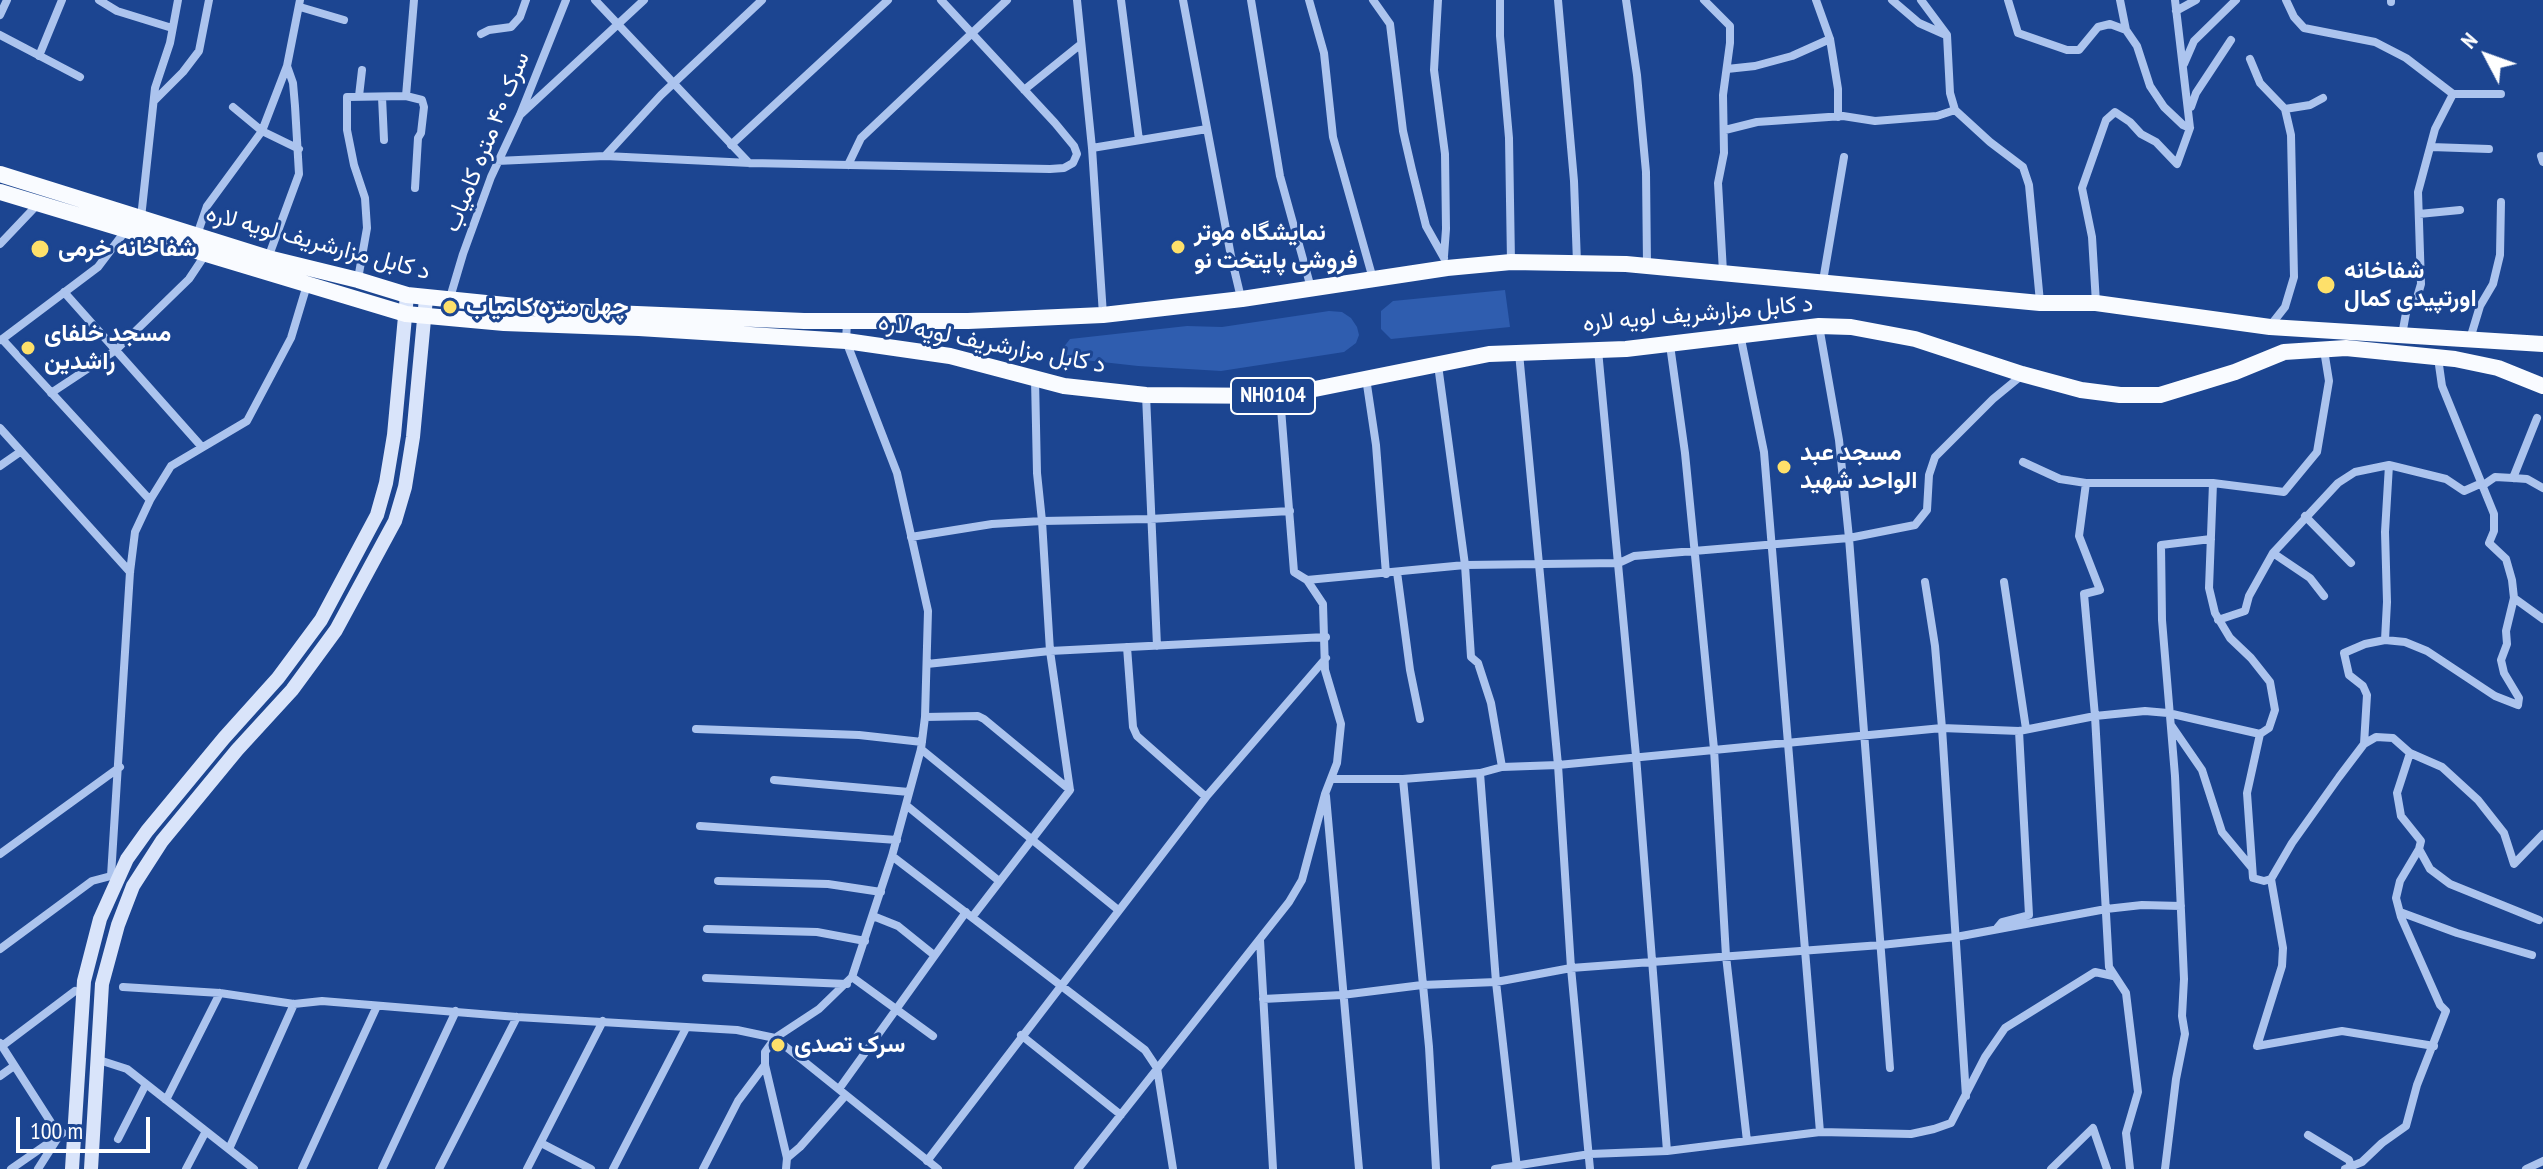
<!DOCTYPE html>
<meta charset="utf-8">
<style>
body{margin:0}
#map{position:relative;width:2543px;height:1169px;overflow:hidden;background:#1c4591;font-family:"PT Sans Narrow",sans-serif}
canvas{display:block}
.north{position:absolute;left:2447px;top:16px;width:80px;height:80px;-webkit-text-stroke:6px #1c4591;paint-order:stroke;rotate:311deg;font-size:22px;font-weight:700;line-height:32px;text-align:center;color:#fff}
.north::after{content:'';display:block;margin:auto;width:28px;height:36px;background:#fff;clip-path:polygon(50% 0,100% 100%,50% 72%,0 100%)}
.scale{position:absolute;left:16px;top:1117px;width:134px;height:36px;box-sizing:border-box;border:4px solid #fff;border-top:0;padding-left:10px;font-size:24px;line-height:28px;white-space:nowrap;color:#fff;-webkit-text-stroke:6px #1c4591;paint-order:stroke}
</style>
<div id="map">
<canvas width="2543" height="1169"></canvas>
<div class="north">N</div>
<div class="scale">100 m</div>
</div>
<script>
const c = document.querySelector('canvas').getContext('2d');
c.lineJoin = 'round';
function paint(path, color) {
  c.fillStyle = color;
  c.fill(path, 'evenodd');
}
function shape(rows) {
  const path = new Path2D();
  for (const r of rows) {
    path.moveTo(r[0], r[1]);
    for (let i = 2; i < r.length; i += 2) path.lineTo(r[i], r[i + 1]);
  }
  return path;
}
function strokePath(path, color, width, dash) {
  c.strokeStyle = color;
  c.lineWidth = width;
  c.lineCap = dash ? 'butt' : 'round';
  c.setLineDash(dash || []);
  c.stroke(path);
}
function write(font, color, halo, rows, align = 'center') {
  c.font = font + ' "PT Sans Narrow",Vazirmatn,sans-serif';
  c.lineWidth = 6;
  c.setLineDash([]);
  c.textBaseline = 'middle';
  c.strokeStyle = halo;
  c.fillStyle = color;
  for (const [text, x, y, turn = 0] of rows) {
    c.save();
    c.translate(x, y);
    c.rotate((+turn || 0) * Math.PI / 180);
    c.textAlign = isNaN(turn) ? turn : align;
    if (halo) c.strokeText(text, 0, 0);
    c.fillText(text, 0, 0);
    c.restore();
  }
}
paint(shape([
 [1505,290,1510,327,1391,339,1381,329,1381,311,1393,301],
 [1329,311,1342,312,1351,318,1357,327,1359,335,1356,343,1344,352,1221,371,1138,366,1066,358,1063,348,1070,339,1187,326,1222,327]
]), '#2f5daf');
strokePath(shape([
 [99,0,117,11,172,28],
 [595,0,749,163],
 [1077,0,1092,148,1103,315],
 [1121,0,1139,140],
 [1183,0,1231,256,1241,298],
 [1251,0,1280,176,1311,288],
 [1309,0,1324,53,1333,137,1373,279],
 [1373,0,1390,24,1403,131,1412,170,1426,226,1444,258],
 [1438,0,1434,70,1445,154,1446,229,1444,256],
 [1500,0,1500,36,1509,138,1511,262],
 [1558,0,1574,181,1577,263],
 [1626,0,1637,75,1646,172,1647,265],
 [1704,0,1730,26,1730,43,1723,95,1724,153,1718,183,1723,272],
 [1816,0,1830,39,1838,89,1838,117],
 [1892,0,1919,23,1946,35],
 [1921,0,1947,35,1950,93,1955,110,1990,142,2023,167,2029,185,2040,302],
 [2008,0,2018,33,2067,50,2079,50,2098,27,2110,24,2126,30,2137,46,2150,86,2164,107,2183,125,2190,128],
 [2120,0,2126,30],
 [2286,0,2294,17,2304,28,2375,42,2406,58,2453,94,2501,94],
 [2391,2,2391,0],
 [300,7,344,20],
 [2176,11,2196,0],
 [0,15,7,0],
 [481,34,489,30,511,27,520,17,526,0],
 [0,35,80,77],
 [39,56,62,0],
 [2250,59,2260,83,2285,109,2291,135,2294,277,2285,307,2270,326],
 [2184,64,2194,41,2236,0],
 [1727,69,1755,66,1792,56,1830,39],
 [1024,90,1081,44],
 [359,96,362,70],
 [406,96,414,0],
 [382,97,384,140],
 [154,101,183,72,199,51,209,0],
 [233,107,262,131,299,149],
 [2191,107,2196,93,2231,40],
 [2285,109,2310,105,2323,98],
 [521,114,644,0],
 [1725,130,1757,122,1843,116,1875,121,1937,116,1955,110],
 [731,145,888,0],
 [2431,147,2489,149],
 [1092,148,1207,129],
 [605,156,661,95,762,0],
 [2541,156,2543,162],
 [497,161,605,156,750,163,1050,169,1064,168,1073,163,1077,154,1074,146,1055,123,941,0],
 [848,165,861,138,1007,0],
 [2419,214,2460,210],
 [141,218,155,88,170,43,178,0],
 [197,235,207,206,262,131,287,66],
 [0,244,38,204],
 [268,258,299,174,295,106,293,83,287,66,300,0],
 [358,279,367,228,365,198,354,165,347,130,347,97,406,96,422,100,424,107,421,133,418,138,415,188],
 [1823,281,1844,157],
 [64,292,201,446],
 [449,301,463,254,491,177,520,115,566,0],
 [2096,303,2092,237,2082,188,2106,120,2115,112,2130,122,2141,134,2156,142,2177,164,2190,128,2175,0],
 [1819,326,1839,440,1849,538,1890,1068],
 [1740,334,1764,452,1820,1132],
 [2402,335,2408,302,2416,301,2421,284,2418,192,2435,129,2453,94],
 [2,339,150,500],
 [2470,339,2480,306,2493,284,2500,255,2501,202],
 [1,340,98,267,126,230],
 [1670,345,1685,453,1714,749,1726,956,1747,1141],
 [1598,350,1636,756,1667,1151],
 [1519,353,1558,765,1571,968,1590,1169],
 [2438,358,2442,386,2494,514,2494,531,2489,543,2506,559,2512,580,2514,598,2506,631,2507,644,2501,660,2504,673,2519,698,2518,705],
 [1438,365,1465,565,1471,657,1478,663,1491,703,1502,767],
 [1366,378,1376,445,1386,574],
 [51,393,116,350,189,279,205,255],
 [1146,395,1157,646],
 [0,428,130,572],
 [2023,462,2060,479,2086,483,2213,483,2284,492,2317,452,2329,381,2324,350],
 [0,466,20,452],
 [2513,478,2537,418],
 [2086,483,2079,536,2100,590,2084,594,2095,716,2109,967,2126,993,2138,1092,2126,1133,2130,1169],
 [2213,483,2209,588,2215,613,2230,638,2251,658,2270,682,2275,710,2269,728,2260,734,2247,793,2253,878,2264,881,2271,879,2292,843,2339,777,2364,744,2376,737,2393,738,2410,753,2442,767,2478,800,2504,833,2514,864,2543,834],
 [2482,486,2495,477,2513,478,2527,479,2543,488],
 [2305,516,2351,563],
 [911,537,992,524,1042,521,1150,519,1290,511],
 [2273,553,2310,578,2324,596],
 [1397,572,1410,670,1420,719],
 [1307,580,1465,565,1619,563,1634,556,1849,538,1915,525,1927,510,1929,475,1935,457,1993,399,2021,376],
 [1925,582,1935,646,1942,728,1966,1096],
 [2004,582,2026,729],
 [2514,598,2543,619],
 [2218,620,2245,611,2249,596,2273,553,2338,483,2355,472,2389,465,2446,479,2464,491,2482,483],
 [2385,640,2387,602,2385,532,2389,465],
 [1127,647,1133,727,1137,736,1206,797],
 [927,664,1050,651,1326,637],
 [925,717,978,716,984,719,1070,790],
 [2171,725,2202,770,2222,832,2252,868],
 [696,729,859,735,922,742],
 [2364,744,2367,695,2363,686,2349,675,2344,653,2365,644,2385,640,2405,642,2427,651,2495,696,2518,705],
 [921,749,1117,909],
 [2410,753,2397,793,2401,816,2421,841,2419,849,2430,869,2450,884,2539,920],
 [1480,773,1496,982,1517,1168],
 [1332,779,1403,779,1480,773,1502,767,1558,765,1942,728,2019,731,2095,716,2145,711,2168,713,2260,734],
 [1403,779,1429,1047,1436,1169],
 [774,780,909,792],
 [1326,796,1359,1169],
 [906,805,999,881],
 [700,826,897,840],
 [0,854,120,767],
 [892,856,1145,1050,1157,1068,1173,1169],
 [117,879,111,876,130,572,135,532,150,500,171,466,247,421,291,338,307,285],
 [2271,879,2283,948,2282,966,2257,1046,2342,1031,2434,1046],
 [718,881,828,884,881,892],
 [2400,912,2457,933,2532,955],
 [873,916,898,926,934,955],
 [973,916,1070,790,1050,651,1042,521,1037,473,1035,379],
 [1997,928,2002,922,2029,915,2019,731],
 [707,929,817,932,865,941],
 [1260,940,1273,1169],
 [0,949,92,881,111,876],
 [852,977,933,1036],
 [706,978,847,984],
 [123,987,220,993,294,1004,322,1001,517,1017,737,1030,775,1038,938,1169],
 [1263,999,1342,995,1422,985,1496,982,1571,968,1881,945,1956,937,2106,909,2142,905,2181,906],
 [1021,1035,1121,1115],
 [0,1043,59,1135],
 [2,1046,75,991],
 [99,1060,127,1069,254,1169],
 [0,1076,14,1066],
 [839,1089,966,912],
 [166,1100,220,993],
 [2308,1135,2349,1160,2351,1166],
 [118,1139,146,1084],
 [541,1143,591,1169],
 [229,1149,294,1004],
 [787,1158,800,1147,845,1096],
 [927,1161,1206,797,1326,658],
 [11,1169,63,1133],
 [38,1169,57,1139],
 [186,1169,206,1131],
 [302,1169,377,1006],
 [382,1169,456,1011],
 [439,1169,517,1017],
 [527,1169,603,1021],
 [613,1169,686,1028],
 [703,1169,738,1101,765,1065],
 [786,1169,787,1158,765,1065,765,1052,775,1038,819,1009,852,977,892,856,921,749,925,717,928,611,897,473,846,341,847,322],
 [1078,1169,1289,902,1302,880,1325,794,1337,763,1341,724,1325,670,1323,604,1307,580,1294,572,1280,396],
 [1495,1169,1590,1154,1667,1151,1820,1132,1911,1134,1934,1129,1951,1123,1985,1057,2005,1028,2095,972,2113,976],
 [2051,1169,2093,1128,2107,1169],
 [2165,1169,2176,1079,2185,1034,2182,1016,2184,979,2175,776,2162,620,2161,545,2211,539],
 [2345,1169,2362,1162,2382,1143,2406,1126,2417,1085,2446,1011,2440,1005,2401,917,2396,898,2400,881,2419,849],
 [2526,1169,2543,1161]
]), '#acc4ee', 8);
strokePath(shape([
 [72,1169,84,981,100,919,127,859,147,831,224,738,278,678,321,620,377,515,386,483,394,435,407,295],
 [91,1169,102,984,118,925,133,886,162,841,237,750,292,690,336,630,395,521,405,487,413,437,426,298]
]), '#d9e4fa', 14);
strokePath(shape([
 [0,174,268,258,358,280,407,295,565,311,804,321,968,321,1103,315,1242,299,1447,268,1511,262,1626,264,2040,303,2096,303,2270,327,2543,344],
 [0,192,406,314,504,323,639,328,846,341,950,356,1064,386,1146,395,1280,396,1489,354,1626,349,1819,326,1851,327,1915,339,2022,374,2081,390,2120,395,2160,395,2235,372,2284,352,2346,348,2455,359,2498,368,2543,386]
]), '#f9fbff', 16);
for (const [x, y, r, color] of [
 [1178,247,8,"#fee06a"],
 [40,249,10,"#fee06a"],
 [2326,285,10,"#fee06a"],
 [450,307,8,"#fee06a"],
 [28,348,8,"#fee06a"],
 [1784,467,8,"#fee06a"],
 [778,1045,8,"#fee06a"]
]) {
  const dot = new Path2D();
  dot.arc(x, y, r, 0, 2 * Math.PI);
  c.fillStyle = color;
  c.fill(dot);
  strokePath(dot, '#1c4591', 3);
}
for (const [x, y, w] of [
 [1273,396,84]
]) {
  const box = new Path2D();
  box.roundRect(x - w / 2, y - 18, w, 36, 6);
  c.fillStyle = '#1c4591';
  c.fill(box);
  strokePath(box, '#fff', 2);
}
write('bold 22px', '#fff', null, [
 ["NH0104",1273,396]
]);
write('24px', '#fff', '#1c4591', [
 ["سرک ۴۰ متره کامیاب",487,142,-68],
 ["د کابل مزارشریف لویه لاره",318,243,15],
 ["د کابل مزارشریف لویه لاره",1698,314,-5],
 ["د کابل مزارشریف لویه لاره",992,344,11]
]);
write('bold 24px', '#fff', '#1c4591', [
 ["نمایشگاه موتر",1194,233],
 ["فروشی پایتخت نو",1194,261],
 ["شفاخانه خرمی",58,249],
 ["شفاخانه",2344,271],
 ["اورتپیدی کمال",2344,299],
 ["چهل متره کامیاب",466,307],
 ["مسجد خلفای",44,334],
 ["راشدین",44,362],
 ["مسجد عبد",1800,453],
 ["الواحد شهید",1800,481],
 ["سرک تصدی",794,1045]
], 'left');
</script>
